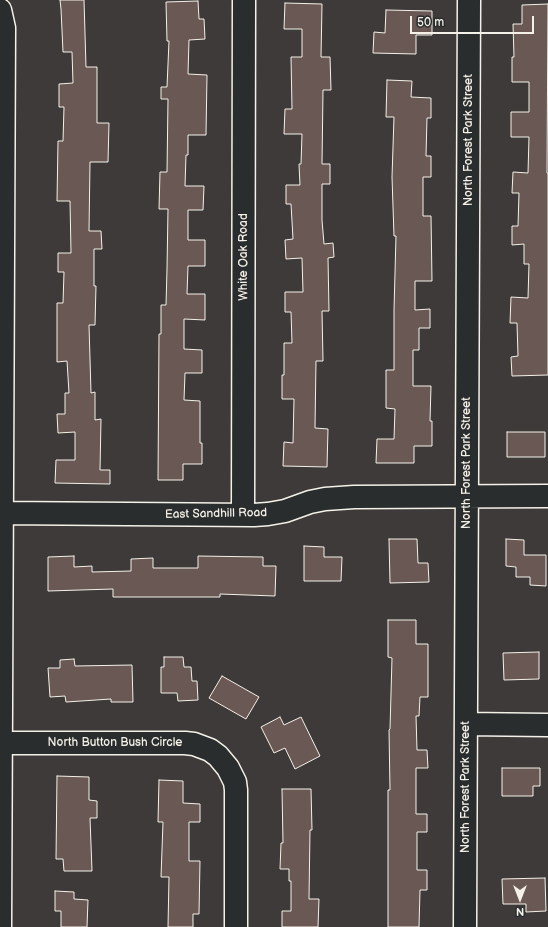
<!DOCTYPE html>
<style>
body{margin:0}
#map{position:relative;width:548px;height:927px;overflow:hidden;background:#3d3a39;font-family:"Balsamiq Sans",sans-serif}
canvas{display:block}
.north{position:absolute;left:500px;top:879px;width:40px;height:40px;-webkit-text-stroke:3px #2a2d2e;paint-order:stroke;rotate:180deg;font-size:11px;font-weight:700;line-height:16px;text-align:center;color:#f4f1e8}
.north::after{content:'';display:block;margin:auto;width:14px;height:18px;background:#f4f1e8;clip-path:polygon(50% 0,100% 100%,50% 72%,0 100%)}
.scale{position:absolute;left:410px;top:16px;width:124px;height:18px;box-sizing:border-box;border:2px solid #f4f1e8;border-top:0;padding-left:5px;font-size:12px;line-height:14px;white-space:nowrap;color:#f4f1e8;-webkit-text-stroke:3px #2a2d2e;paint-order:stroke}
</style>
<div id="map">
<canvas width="548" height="927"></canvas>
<div class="north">N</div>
<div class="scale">50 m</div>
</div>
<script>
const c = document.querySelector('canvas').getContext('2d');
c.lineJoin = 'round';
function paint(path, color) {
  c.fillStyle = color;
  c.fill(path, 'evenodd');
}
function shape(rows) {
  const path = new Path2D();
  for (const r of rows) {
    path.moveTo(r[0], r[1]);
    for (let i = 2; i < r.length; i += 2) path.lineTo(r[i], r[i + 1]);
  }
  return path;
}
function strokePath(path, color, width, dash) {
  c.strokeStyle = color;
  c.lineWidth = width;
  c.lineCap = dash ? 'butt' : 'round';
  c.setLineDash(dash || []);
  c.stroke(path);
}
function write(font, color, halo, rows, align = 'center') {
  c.font = font + ' "Balsamiq Sans",sans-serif';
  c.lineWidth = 3;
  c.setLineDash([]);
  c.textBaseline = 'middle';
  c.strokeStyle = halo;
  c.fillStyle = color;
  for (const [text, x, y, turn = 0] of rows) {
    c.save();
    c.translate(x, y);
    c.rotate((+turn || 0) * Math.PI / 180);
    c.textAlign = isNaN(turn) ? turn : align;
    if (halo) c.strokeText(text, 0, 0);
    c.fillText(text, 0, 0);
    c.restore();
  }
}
const building = shape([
 [60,0,84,0,86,67,97,67,97,123,109,123,108,162,90,162,89,231,101,231,102,249,94,249,94,286,96,286,95,325,89,325,91,393,95,392,95,420,101,419,100,470,110,470,110,484,55,483,56,460,75,460,75,432,58,433,57,414,65,414,65,393,69,393,67,361,57,362,57,303,63,303,64,272,58,272,58,253,71,253,70,201,57,201,58,141,63,141,64,107,59,107,59,84,73,83,72,52,63,52,61,9,60,0],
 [198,1,199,19,204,19,205,39,189,40,188,74,207,75,206,135,188,135,188,155,186,155,185,186,204,186,203,210,188,210,188,240,205,240,205,266,188,266,187,294,205,294,205,320,184,319,184,349,202,350,202,373,185,373,184,400,200,401,200,443,202,443,202,464,183,464,183,480,158,480,159,334,161,334,161,305,166,305,167,269,168,209,159,209,160,172,167,172,168,99,161,99,161,87,167,87,169,41,167,41,166,2,198,1],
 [285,3,322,4,321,57,330,57,331,90,323,90,322,164,330,164,330,184,322,184,322,220,324,244,333,243,334,257,328,258,329,311,322,311,323,361,316,361,315,428,328,429,327,467,283,466,284,442,293,443,294,399,282,399,282,375,284,375,284,343,292,343,291,312,285,312,285,292,303,292,302,258,286,259,285,240,293,239,291,204,286,204,286,185,300,185,299,164,301,164,302,134,284,134,285,109,292,109,291,57,302,57,302,29,284,29,285,3],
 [548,4,547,173,548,173,548,375,512,376,511,357,518,356,517,323,510,323,511,297,528,298,529,264,524,264,524,244,512,245,512,226,518,226,519,193,512,193,513,172,528,173,529,137,511,137,511,112,529,112,529,82,512,82,512,57,514,57,513,24,522,24,522,5,548,4],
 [386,10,432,11,432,35,416,35,416,54,373,53,374,32,385,33,386,10],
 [387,80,412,81,411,97,431,98,431,118,427,118,426,156,431,156,431,177,423,177,423,216,431,216,432,281,415,281,415,310,430,309,430,328,419,328,419,350,413,350,413,386,431,386,430,421,432,421,432,446,414,446,414,463,376,463,377,439,394,439,395,409,386,408,386,370,394,370,394,310,396,236,394,236,392,177,394,117,386,117,387,80],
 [507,432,545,432,545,457,507,457,507,432],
 [389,539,417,539,418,563,428,563,429,582,390,583,389,539],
 [506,539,524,540,524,555,546,555,546,586,530,585,530,577,516,577,516,567,506,566,506,539],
 [304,546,324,547,324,557,342,557,341,581,304,581,304,546],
 [74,556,74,567,92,566,92,572,131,571,131,559,153,558,153,568,198,568,198,556,263,557,263,566,276,566,275,596,220,594,220,597,113,597,113,589,48,591,48,557,74,556],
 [388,620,416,620,416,644,428,644,428,697,420,697,419,716,416,716,417,750,427,750,428,768,416,768,416,814,427,814,427,832,417,832,417,870,427,870,427,890,420,890,419,927,388,927,388,790,390,790,389,730,390,729,392,658,388,657,388,620],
 [539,652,539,679,504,680,503,653,539,652],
 [164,657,183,657,184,667,191,667,192,681,197,681,198,700,178,701,177,693,161,693,161,667,164,667,164,657],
 [74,659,75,666,132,665,133,702,111,702,111,699,66,702,65,696,50,697,48,668,60,668,60,660,74,659],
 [222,676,259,697,246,719,209,698,222,676],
 [280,717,284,725,301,717,320,756,295,769,285,748,274,753,261,727,280,717],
 [502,768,540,768,540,786,533,786,533,796,502,796,502,768],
 [57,776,89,777,89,800,97,801,97,818,90,818,92,871,64,871,63,859,56,859,57,776],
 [159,780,183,781,183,803,200,804,200,822,189,822,189,861,200,861,199,914,193,914,193,927,168,927,169,877,161,877,163,822,158,822,159,780],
 [282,789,311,789,312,830,310,830,309,899,319,899,318,927,282,927,282,911,291,911,291,881,289,881,289,869,280,869,281,843,283,843,282,789],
 [545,878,546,911,526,912,526,904,503,904,502,879,545,878],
 [55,891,74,892,74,899,88,900,87,927,61,927,61,911,55,911,55,891]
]);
paint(building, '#6a5854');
strokePath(building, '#f4f1e8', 1);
const minor = shape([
 [0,10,4,28,0,927],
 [1,513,254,515,268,514,285,511,310,502,325,499,354,497,548,496],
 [243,515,244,0],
 [466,724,548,725],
 [1,743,185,743,194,744,210,750,218,756,228,768,235,782,236,790,236,927],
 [465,927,469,0]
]);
strokePath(minor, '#f4f1e8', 25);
strokePath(minor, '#2a2d2e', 22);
write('12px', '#f4f1e8', '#2a2d2e', [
 ["North Forest Park Street",469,140,-90],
 ["White Oak Road",244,257,-90],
 ["North Forest Park Street",467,463,-90],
 ["East Sandhill Road",216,514,-1],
 ["North Button Bush Circle",115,743],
 ["North Forest Park Street",466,787,-90]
]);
</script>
